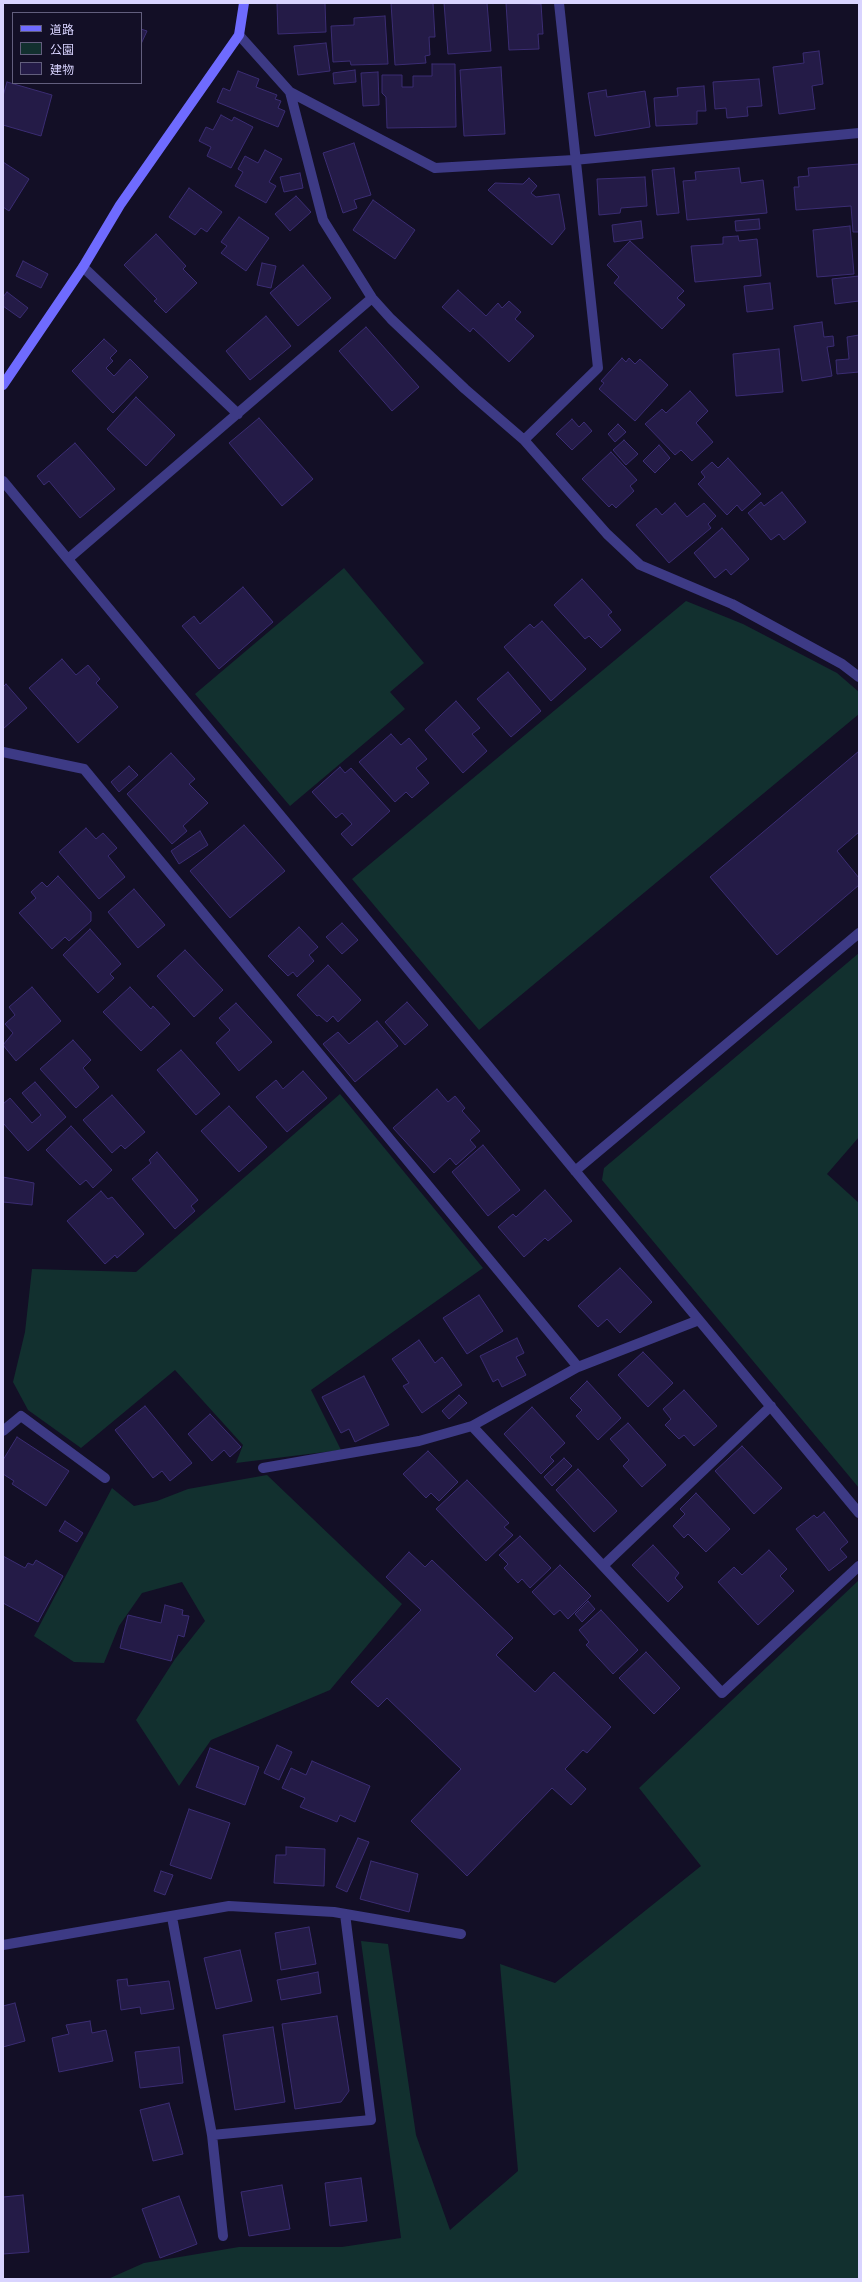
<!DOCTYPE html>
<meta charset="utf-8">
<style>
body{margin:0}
#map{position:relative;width:862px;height:2282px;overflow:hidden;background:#130f26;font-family:"Exo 2","Noto Sans JP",sans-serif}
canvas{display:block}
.frame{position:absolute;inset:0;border:4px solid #d9d4ff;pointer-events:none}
.legend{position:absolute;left:12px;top:12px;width:130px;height:72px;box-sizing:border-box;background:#130f26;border:1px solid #625e7d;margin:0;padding:5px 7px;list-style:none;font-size:12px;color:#d9d4ff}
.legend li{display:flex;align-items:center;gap:8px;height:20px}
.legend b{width:20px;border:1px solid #625e7d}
</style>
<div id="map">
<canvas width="862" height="2282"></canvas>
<div class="frame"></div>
<ul class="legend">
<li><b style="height:5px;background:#6f6bff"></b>道路</li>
<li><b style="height:11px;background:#12302f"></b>公園</li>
<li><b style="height:11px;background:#241b47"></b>建物</li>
</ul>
</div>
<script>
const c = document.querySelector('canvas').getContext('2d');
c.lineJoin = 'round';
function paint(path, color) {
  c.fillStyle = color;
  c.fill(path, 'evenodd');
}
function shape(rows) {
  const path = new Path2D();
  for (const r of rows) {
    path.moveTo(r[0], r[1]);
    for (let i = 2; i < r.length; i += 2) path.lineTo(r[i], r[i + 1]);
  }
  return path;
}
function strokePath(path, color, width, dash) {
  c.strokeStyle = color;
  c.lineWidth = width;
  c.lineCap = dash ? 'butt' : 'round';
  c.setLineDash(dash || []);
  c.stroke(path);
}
paint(shape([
 [344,568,424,663,390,692,405,709,290,806,195,694],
 [686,601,743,624,837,673,859,692,859,714,479,1030,352,879],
 [859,953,859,1137,827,1174,859,1203,859,1488,602,1180,604,1168],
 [340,1094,483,1268,311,1390,341,1450,236,1463,243,1445,175,1370,81,1448,28,1410,13,1382,25,1332,32,1269,136,1272],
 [267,1475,402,1604,330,1690,211,1740,179,1786,136,1720,175,1659,205,1621,182,1582,142,1593,119,1626,104,1663,74,1662,34,1636,112,1488,134,1506,157,1501,188,1489],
 [859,1580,859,2279,108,2279,144,2263,239,2247,342,2247,401,2238,361,1941,388,1944,416,2135,450,2230,518,2171,500,1964,555,1983,701,1866,639,1788]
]), '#12302f');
const building = shape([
 [277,3,325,3,326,32,278,34,277,3],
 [391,3,433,3,435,37,429,37,430,55,425,56,426,63,395,65,391,3],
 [444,3,487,3,491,51,448,54,444,3],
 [506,3,541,4,543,34,538,34,539,49,509,50,506,3],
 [385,16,388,64,351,65,350,61,333,62,331,26,354,25,354,18,385,16],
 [141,29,147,31,141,44,141,29],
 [326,43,330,71,298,75,294,46,326,43],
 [819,51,823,84,812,86,815,109,779,114,773,67,804,63,803,53,819,51],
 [432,64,455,64,456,127,387,128,386,97,382,93,382,75,402,75,402,87,413,87,413,76,432,76,432,64],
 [501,67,505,134,464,136,460,70,501,67],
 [355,70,356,82,334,84,333,73,355,70],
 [238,71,259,79,256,87,277,95,275,99,281,101,278,108,285,111,278,127,217,102,223,88,230,91,238,71],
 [378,72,379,105,363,106,361,73,378,72],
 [759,79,762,106,747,107,748,116,727,118,726,108,715,109,713,82,759,79],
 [7,82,52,95,41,136,3,125,3,96,7,82],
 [704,86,706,111,697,111,697,124,656,126,654,98,678,96,677,88,704,86],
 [606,90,607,97,645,91,650,127,595,136,588,93,606,90],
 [221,115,232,121,234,117,253,127,231,168,207,156,211,147,199,141,206,127,213,130,221,115],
 [354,143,371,195,354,200,357,208,343,213,323,153,354,143],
 [265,150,282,159,269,182,276,186,266,203,235,186,243,172,238,169,245,156,258,163,265,150],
 [3,162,29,179,9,211,3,207,3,162],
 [859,164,859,232,853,232,851,206,796,210,794,187,799,187,798,177,809,176,808,168,859,164],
 [674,168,679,213,657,215,652,170,674,168],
 [739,168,741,183,763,180,767,213,687,220,683,181,696,180,695,172,739,168],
 [300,173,303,188,284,192,280,177,300,173],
 [645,177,647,206,621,208,620,213,599,215,597,179,645,177],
 [529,178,537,186,531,193,536,197,559,194,565,229,552,245,488,190,495,183,523,184,529,178],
 [189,188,222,212,207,232,201,228,195,235,169,217,189,188],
 [296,196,311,212,290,231,275,214,296,196],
 [373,200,415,230,395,259,353,230,373,200],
 [239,217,269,238,246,271,221,253,227,246,221,242,239,217],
 [759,219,760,229,736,231,735,221,759,219],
 [641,221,643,238,614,242,612,225,641,221],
 [850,226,854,274,817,277,813,230,850,226],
 [156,234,186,266,183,269,197,283,166,313,154,301,157,299,124,265,156,234],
 [738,236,739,241,757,239,761,276,695,282,691,246,723,244,723,237,738,236],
 [630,241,684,291,677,298,685,305,662,329,614,283,619,277,607,265,630,241],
 [23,261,48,274,41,288,16,276,23,261],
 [262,263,276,266,271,288,257,285,262,263],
 [303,265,331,298,298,326,270,293,303,265],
 [859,276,859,301,835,304,832,279,859,276],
 [770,283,773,309,747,312,744,286,770,283],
 [458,290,486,316,498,303,502,308,509,301,521,312,515,319,534,336,509,362,473,328,470,332,442,307,458,290],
 [7,292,28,308,20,318,3,306,3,297,7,292],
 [266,316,291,346,250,380,226,351,266,316],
 [822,322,824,337,833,336,834,346,827,347,832,376,802,381,794,326,822,322],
 [366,327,419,387,392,411,339,351,366,327],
 [859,335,859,372,837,374,836,360,849,359,847,337,859,335],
 [104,339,117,351,110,358,113,361,106,368,114,376,130,359,148,377,113,413,72,371,104,339],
 [779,349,783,392,736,396,733,354,779,349],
 [622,358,626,362,629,358,635,364,640,359,668,385,635,421,599,389,604,383,601,381,622,358],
 [690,391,708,411,696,423,713,442,692,461,681,450,675,455,645,424,662,409,666,413,690,391],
 [136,397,175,435,146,466,107,429,136,397],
 [259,418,313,479,282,506,229,443,259,418],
 [572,419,579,427,584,422,592,431,572,450,556,434,572,419],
 [618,424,626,432,615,442,608,434,618,424],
 [624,440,638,454,626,465,613,450,624,440],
 [75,443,115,489,80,518,49,481,44,485,37,476,75,443],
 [659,445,670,458,655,473,643,461,659,445],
 [611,452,637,480,630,486,634,491,616,508,612,504,609,507,582,479,611,452],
 [728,458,761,494,742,511,737,505,727,515,698,484,705,477,701,472,712,462,718,468,728,458],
 [782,492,806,522,784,540,779,534,771,540,748,513,761,502,764,506,782,492],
 [675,503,687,517,704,503,716,516,708,524,711,528,669,563,636,525,656,508,662,515,675,503],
 [722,528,749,559,731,575,726,569,715,578,694,553,722,528],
 [582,579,612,612,608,615,621,630,601,648,589,636,585,639,554,605,582,579],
 [243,587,273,622,219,669,182,626,194,616,200,624,243,587],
 [542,621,586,669,551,701,504,647,530,624,534,628,542,621],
 [62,659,76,675,88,665,100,679,96,683,118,707,78,743,29,688,62,659],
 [508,672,541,711,511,737,477,699,508,672],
 [6,684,27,708,3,729,3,687,6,684],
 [456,701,480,728,472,734,487,751,463,773,425,730,456,701],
 [391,734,401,745,409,738,427,759,416,768,429,783,412,798,406,792,395,802,359,762,391,734],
 [859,751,859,832,837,851,859,878,859,885,777,955,710,877,859,751],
 [171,753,195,779,189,784,208,803,183,826,187,831,172,844,127,794,171,753],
 [129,766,138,775,119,792,111,782,129,766],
 [340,767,345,773,351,768,390,811,352,846,341,834,352,824,342,813,336,818,312,792,340,767],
 [244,825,285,871,230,918,190,871,244,825],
 [86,828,96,839,103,833,117,848,108,856,125,877,99,899,59,852,86,828],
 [200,831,208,845,179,864,171,851,200,831],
 [58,876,91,912,91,921,69,941,65,937,52,949,19,913,36,898,31,892,42,882,47,887,58,876],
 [134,889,165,925,138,948,108,912,134,889],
 [342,923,358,940,342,954,326,937,342,923],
 [299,927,318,947,309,955,314,961,297,977,293,972,288,976,268,956,299,927],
 [90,929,121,964,110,974,114,978,98,993,63,955,90,929],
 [185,950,223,990,194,1017,157,976,185,950],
 [328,965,361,1000,338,1022,333,1016,327,1022,319,1015,317,1016,297,995,328,965],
 [32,987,61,1021,16,1061,3,1045,13,1033,5,1024,15,1015,9,1007,32,987],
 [130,987,151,1009,153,1006,170,1024,141,1051,103,1012,130,987],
 [407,1002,428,1025,405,1045,385,1022,407,1002],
 [236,1003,272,1042,239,1071,216,1043,230,1030,219,1018,236,1003],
 [377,1021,398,1046,355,1082,323,1044,338,1032,349,1044,377,1021],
 [73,1040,91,1060,83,1068,99,1087,76,1108,40,1069,73,1040],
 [181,1050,220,1094,196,1115,157,1070,181,1050],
 [303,1071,327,1098,287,1132,256,1097,276,1080,283,1089,303,1071],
 [35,1082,66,1117,28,1151,3,1123,3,1104,10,1098,32,1123,41,1115,22,1093,35,1082],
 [437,1089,448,1102,455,1096,465,1108,462,1111,480,1131,470,1140,476,1147,456,1165,450,1158,434,1173,393,1128,437,1089],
 [112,1095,145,1132,125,1149,121,1145,112,1153,83,1120,112,1095],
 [229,1106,267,1147,239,1172,201,1131,229,1106],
 [71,1126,112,1170,93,1188,86,1180,80,1185,46,1150,71,1126],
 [483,1145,520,1190,488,1216,452,1172,483,1145],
 [157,1152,198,1200,191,1206,195,1211,175,1229,132,1179,151,1163,149,1160,157,1152],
 [3,1177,34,1183,32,1205,3,1202,3,1177],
 [545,1190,572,1221,548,1241,545,1238,524,1257,498,1227,513,1214,516,1217,545,1190],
 [101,1191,108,1199,112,1197,144,1234,117,1258,115,1255,105,1264,67,1221,101,1191],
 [620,1268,652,1302,620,1333,607,1319,598,1327,578,1306,620,1268],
 [479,1295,503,1331,467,1354,443,1318,479,1295],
 [517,1338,524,1353,516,1357,526,1375,502,1387,498,1379,493,1382,480,1356,517,1338],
 [419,1340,435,1363,442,1357,462,1385,422,1413,403,1386,409,1383,392,1359,419,1340],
 [643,1352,673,1383,648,1407,618,1375,643,1352],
 [364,1376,389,1425,355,1442,349,1429,341,1433,322,1397,364,1376],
 [587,1381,621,1418,598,1440,576,1416,582,1410,570,1398,587,1381],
 [684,1390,717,1426,694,1446,684,1435,679,1439,665,1425,671,1419,663,1409,684,1390],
 [459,1395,467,1403,449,1419,442,1411,459,1395],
 [145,1406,192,1463,170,1481,162,1471,153,1478,115,1430,145,1406],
 [532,1407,565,1443,550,1457,554,1461,541,1474,504,1434,532,1407],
 [210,1414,241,1447,230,1457,224,1450,212,1461,188,1434,210,1414],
 [628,1423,666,1465,642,1487,623,1466,629,1460,610,1439,628,1423],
 [17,1437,69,1471,46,1506,12,1484,14,1481,3,1474,3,1460,17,1437],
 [742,1446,782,1488,754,1514,715,1471,742,1446],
 [428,1451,458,1482,439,1501,431,1493,426,1498,403,1474,428,1451],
 [564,1458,572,1466,552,1486,544,1477,564,1458],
 [578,1469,617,1511,594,1532,556,1490,578,1469],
 [467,1480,509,1523,504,1527,513,1535,486,1561,436,1509,467,1480],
 [696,1493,730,1529,706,1552,688,1534,684,1538,673,1526,685,1514,680,1509,696,1493],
 [824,1512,848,1542,840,1549,847,1557,829,1571,796,1529,814,1515,817,1518,824,1512],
 [65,1521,83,1533,77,1542,59,1531,65,1521],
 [520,1536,551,1568,530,1588,522,1579,518,1583,504,1568,508,1564,499,1555,520,1536],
 [653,1545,679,1573,675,1578,683,1587,668,1602,632,1565,653,1545],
 [769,1550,787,1569,780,1576,794,1591,758,1625,718,1582,734,1567,742,1575,769,1550],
 [409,1552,425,1567,432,1560,513,1638,496,1655,535,1692,554,1672,611,1727,587,1753,583,1750,565,1769,586,1789,571,1805,552,1788,467,1876,411,1821,461,1769,387,1698,378,1707,351,1682,421,1610,386,1577,409,1552],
 [3,1556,25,1568,28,1563,33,1565,36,1560,63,1576,38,1622,3,1603,3,1556],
 [560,1565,591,1596,568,1619,560,1610,554,1615,532,1592,560,1565],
 [588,1601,595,1609,582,1622,575,1614,588,1601],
 [165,1605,183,1610,182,1615,189,1616,184,1637,178,1635,171,1661,120,1648,128,1615,161,1623,165,1605],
 [601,1610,638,1650,613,1674,586,1645,589,1642,579,1630,601,1610],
 [646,1652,680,1688,654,1714,619,1678,646,1652],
 [277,1745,292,1752,279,1780,264,1773,277,1745],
 [210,1748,259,1767,245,1805,196,1787,210,1748],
 [312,1761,370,1786,355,1822,340,1815,337,1822,300,1807,305,1798,282,1788,291,1768,306,1775,312,1761],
 [189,1809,230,1823,211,1879,170,1865,189,1809],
 [358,1838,369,1842,347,1892,336,1887,358,1838],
 [286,1847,325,1849,324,1886,274,1883,276,1855,286,1855,286,1847],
 [371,1861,418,1874,409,1912,360,1899,371,1861],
 [161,1871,173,1875,165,1895,154,1891,161,1871],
 [309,1927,316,1964,281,1970,275,1933,309,1927],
 [240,1950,252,2001,216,2009,204,1958,240,1950],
 [318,1972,321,1993,281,2000,277,1980,318,1972],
 [127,1979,128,1986,169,1981,174,2009,141,2014,140,2007,121,2010,117,1980,127,1979],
 [15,2003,25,2041,3,2047,3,2006,15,2003],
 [337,2016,349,2091,341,2102,295,2109,282,2024,337,2016],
 [90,2021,92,2033,106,2030,113,2061,59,2072,52,2038,69,2034,66,2025,90,2021],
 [273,2027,285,2102,235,2110,223,2035,273,2027],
 [179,2047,183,2083,140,2088,135,2052,179,2047],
 [169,2103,183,2154,153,2161,140,2110,169,2103],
 [361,2178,367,2221,330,2226,325,2183,361,2178],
 [282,2185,290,2229,249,2236,241,2192,282,2185],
 [23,2195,29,2252,3,2254,3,2197,23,2195],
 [179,2196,197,2244,160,2258,142,2209,179,2196]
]);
paint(building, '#241b47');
strokePath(building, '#3b2d73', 1);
strokePath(shape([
 [239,35,290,92,435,168,574,160,859,133],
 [290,92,323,220,372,298,391,319,465,389,524,440,607,534,640,565,732,604,842,664,859,677],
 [83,267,238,414],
 [524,440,598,368,559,3],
 [3,481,859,1513],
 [68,559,372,298],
 [3,752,84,769,578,1367],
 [575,1171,859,933],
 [472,1426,722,1693,859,1566],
 [3,1431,21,1416,105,1478],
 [263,1468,419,1441,472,1426,578,1367,699,1320],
 [603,1566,771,1406],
 [172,1917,212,2135,371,2120,345,1914],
 [3,1945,229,1906,334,1912,461,1934],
 [212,2135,223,2236]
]), '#3d3a85', 10);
strokePath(shape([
 [3,385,83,267,120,205,239,35,244,3]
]), '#6f6bff', 10);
</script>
